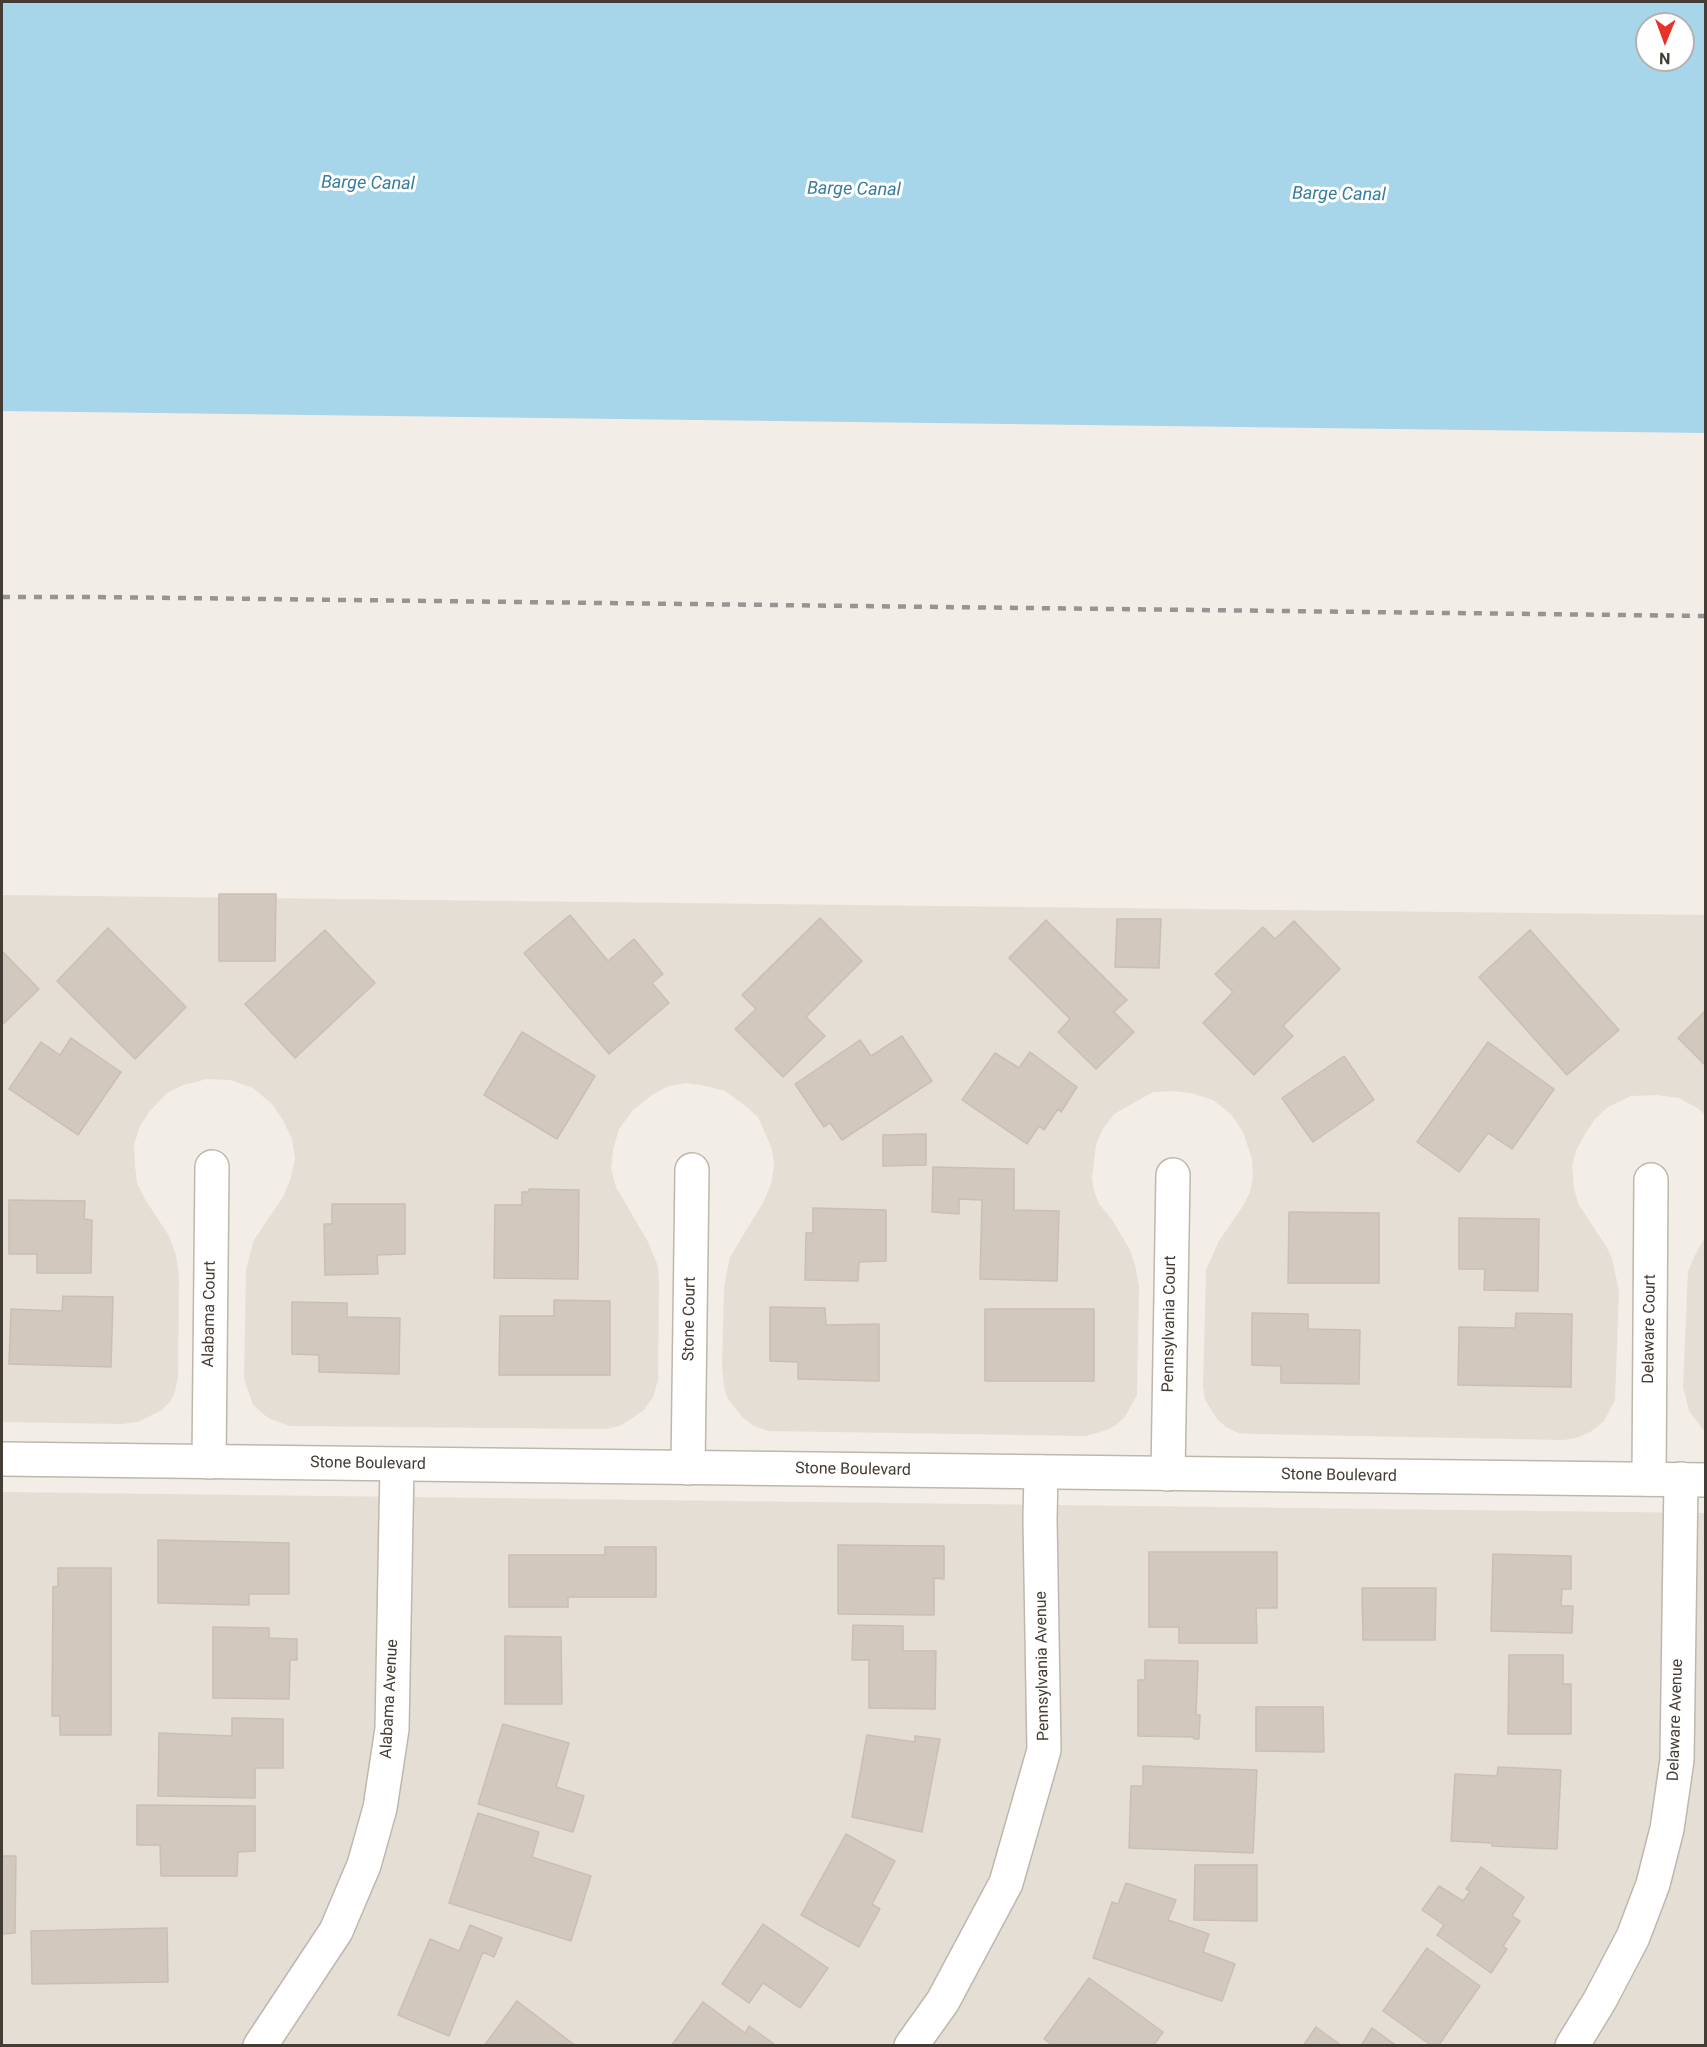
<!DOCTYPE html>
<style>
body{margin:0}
#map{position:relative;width:1707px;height:2047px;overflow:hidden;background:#f2ede6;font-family:Roboto,sans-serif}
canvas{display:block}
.frame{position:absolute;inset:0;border:3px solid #443d36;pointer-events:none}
.north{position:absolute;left:1635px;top:12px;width:60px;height:60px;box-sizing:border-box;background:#fff;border:2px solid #b4b1af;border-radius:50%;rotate:181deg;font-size:16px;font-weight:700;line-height:24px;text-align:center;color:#443d36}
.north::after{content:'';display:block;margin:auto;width:21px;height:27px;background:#e83227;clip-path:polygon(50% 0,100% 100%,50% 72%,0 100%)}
</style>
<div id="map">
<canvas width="1707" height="2047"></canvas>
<div class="frame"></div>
<div class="north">N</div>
</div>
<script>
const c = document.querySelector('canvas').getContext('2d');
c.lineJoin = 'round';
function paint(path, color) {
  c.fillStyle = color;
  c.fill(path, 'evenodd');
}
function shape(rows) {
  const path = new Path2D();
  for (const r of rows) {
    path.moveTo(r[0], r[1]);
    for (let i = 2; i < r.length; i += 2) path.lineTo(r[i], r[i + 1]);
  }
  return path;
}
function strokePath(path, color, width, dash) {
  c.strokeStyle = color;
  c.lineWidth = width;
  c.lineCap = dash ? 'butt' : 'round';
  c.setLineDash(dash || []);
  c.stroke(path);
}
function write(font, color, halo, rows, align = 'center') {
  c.font = font + ' Roboto,sans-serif';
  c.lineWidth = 6;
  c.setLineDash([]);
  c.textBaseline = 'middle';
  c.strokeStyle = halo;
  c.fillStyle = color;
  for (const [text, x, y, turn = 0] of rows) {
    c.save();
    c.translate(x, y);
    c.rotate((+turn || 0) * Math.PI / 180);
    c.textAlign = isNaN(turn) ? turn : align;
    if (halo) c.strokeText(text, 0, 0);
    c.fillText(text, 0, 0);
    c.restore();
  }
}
paint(shape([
 [2,895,1705,915,1705,1115,1699,1109,1679,1098,1657,1095,1631,1096,1608,1107,1595,1119,1585,1134,1576,1151,1572,1166,1574,1189,1579,1205,1606,1246,1612,1258,1619,1291,1615,1400,1604,1421,1592,1431,1579,1437,1564,1440,1255,1434,1239,1433,1226,1427,1217,1419,1205,1400,1203,1386,1206,1270,1219,1241,1243,1206,1250,1192,1253,1176,1252,1159,1243,1132,1231,1114,1213,1100,1191,1093,1173,1091,1153,1092,1114,1114,1103,1129,1096,1144,1092,1178,1094,1191,1099,1204,1111,1218,1130,1250,1136,1269,1139,1287,1137,1395,1125,1417,1116,1425,1107,1430,1086,1436,768,1431,754,1426,743,1418,735,1408,728,1399,724,1388,722,1366,724,1287,730,1257,764,1201,771,1184,774,1166,772,1149,758,1117,743,1104,725,1091,706,1086,687,1083,669,1086,652,1095,633,1110,619,1129,613,1150,611,1169,616,1187,648,1242,658,1266,659,1285,658,1380,653,1397,644,1410,622,1425,607,1429,290,1426,268,1418,253,1405,244,1379,246,1269,254,1240,283,1197,290,1180,295,1159,292,1139,283,1120,272,1104,253,1088,230,1080,207,1079,183,1085,167,1093,150,1111,140,1126,134,1145,135,1165,137,1183,145,1199,169,1236,176,1255,179,1276,178,1377,175,1392,170,1402,160,1411,138,1422,122,1424,2,1422],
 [1705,1237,1705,1432,1689,1411,1683,1386,1688,1272,1695,1255],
 [2,1492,1705,1513,1705,2045,2,2045]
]), '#e5ded5');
paint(shape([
 [2,2,1705,2,1705,433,2,411],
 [1647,24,1683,24,1683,60,1647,60]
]), '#a7d5ea');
const building = shape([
 [219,894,276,894,275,961,219,961,219,894],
 [570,915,608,961,634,939,663,974,652,983,669,1003,609,1054,524,953,570,915],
 [820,918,862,961,806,1017,825,1036,783,1077,735,1029,756,1009,742,995,820,918],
 [1117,919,1161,919,1159,968,1115,967,1117,919],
 [1046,920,1127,1000,1114,1012,1134,1032,1096,1069,1058,1032,1070,1019,1009,958,1046,920],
 [1294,921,1340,969,1283,1026,1293,1036,1254,1075,1203,1023,1233,992,1215,974,1263,927,1275,939,1294,921],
 [108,928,186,1007,135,1059,57,981,108,928],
 [325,930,375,983,295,1058,245,1004,325,930],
 [1530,930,1619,1030,1567,1075,1479,977,1530,930],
 [2,951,39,989,3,1024,2,1023,2,951],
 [1706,1010,1706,1066,1678,1038,1706,1010],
 [522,1032,595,1076,557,1139,484,1095,522,1032],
 [902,1036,932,1081,842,1140,830,1123,824,1127,795,1084,860,1040,871,1056,902,1036],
 [71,1038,121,1072,78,1135,9,1089,41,1042,60,1055,71,1038],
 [1488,1042,1554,1089,1512,1149,1488,1133,1459,1172,1417,1142,1488,1042],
 [1030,1052,1077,1087,1061,1112,1058,1109,1044,1130,1039,1126,1027,1144,962,1100,995,1053,1019,1068,1030,1052],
 [1344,1056,1374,1100,1313,1142,1282,1098,1344,1056],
 [926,1134,926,1165,883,1166,883,1135,926,1134],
 [933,1167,1014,1169,1014,1210,1059,1211,1057,1281,980,1279,982,1200,959,1199,959,1214,932,1212,933,1167],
 [529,1189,579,1190,578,1279,494,1278,495,1205,522,1205,522,1192,529,1192,529,1189],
 [9,1200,85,1201,84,1219,92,1220,91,1273,37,1273,37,1254,9,1254,9,1200],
 [332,1204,405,1204,405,1254,377,1255,378,1274,325,1275,324,1224,332,1224,332,1204],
 [813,1208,886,1210,886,1261,859,1262,858,1281,805,1280,806,1233,813,1233,813,1208],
 [1289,1212,1379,1213,1379,1283,1288,1283,1289,1212],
 [1459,1218,1539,1219,1538,1291,1484,1290,1485,1269,1459,1269,1459,1218],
 [63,1296,113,1297,111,1367,9,1364,11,1309,62,1311,63,1296],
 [554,1300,610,1301,610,1375,499,1375,500,1316,554,1316,554,1300],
 [292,1302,347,1303,347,1317,400,1318,399,1374,319,1372,319,1355,292,1354,292,1302],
 [770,1307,825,1308,826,1325,879,1324,879,1381,798,1379,798,1362,770,1361,770,1307],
 [985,1309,1094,1309,1094,1381,985,1381,985,1309],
 [1252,1313,1308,1314,1308,1329,1360,1330,1359,1384,1281,1383,1281,1366,1252,1365,1252,1313],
 [1516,1313,1572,1314,1571,1387,1458,1385,1459,1327,1515,1328,1516,1313],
 [158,1540,289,1543,289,1594,249,1594,249,1605,158,1603,158,1540],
 [838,1545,944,1546,944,1579,934,1578,934,1615,838,1614,838,1545],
 [605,1547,656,1547,656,1597,568,1597,568,1607,509,1607,509,1555,605,1555,605,1547],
 [1149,1552,1277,1552,1277,1608,1256,1608,1257,1643,1179,1643,1179,1627,1149,1627,1149,1552],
 [1493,1554,1571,1556,1571,1589,1562,1589,1561,1606,1573,1606,1572,1633,1491,1631,1493,1554],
 [58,1568,111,1568,111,1735,60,1735,60,1716,52,1716,53,1587,58,1586,58,1568],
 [1362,1588,1436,1588,1435,1640,1363,1640,1362,1588],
 [853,1625,903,1626,903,1651,936,1651,935,1709,869,1708,869,1660,852,1660,853,1625],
 [213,1627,269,1628,269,1638,297,1639,297,1660,290,1660,289,1699,213,1698,213,1627],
 [505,1636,561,1637,562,1704,505,1704,505,1636],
 [1509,1655,1563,1655,1563,1684,1571,1684,1571,1734,1508,1734,1509,1655],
 [1145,1660,1198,1661,1196,1715,1200,1715,1199,1739,1194,1739,1193,1737,1138,1736,1138,1680,1145,1680,1145,1660],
 [1256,1707,1323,1707,1324,1752,1256,1751,1256,1707],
 [232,1718,283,1719,283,1768,255,1768,255,1798,158,1796,159,1733,232,1736,232,1718],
 [503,1724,569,1743,556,1787,584,1796,573,1832,478,1804,503,1724],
 [867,1735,915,1742,915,1736,940,1739,922,1832,852,1817,867,1735],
 [1143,1766,1257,1770,1253,1853,1129,1848,1131,1786,1143,1786,1143,1766],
 [1498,1767,1561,1770,1557,1849,1492,1846,1492,1843,1451,1841,1455,1774,1497,1776,1498,1767],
 [137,1805,255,1806,255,1851,238,1852,237,1876,161,1876,160,1845,137,1845,137,1805],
 [478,1813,539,1832,532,1857,591,1876,571,1941,449,1903,478,1813],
 [846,1834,895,1861,872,1904,880,1909,859,1947,801,1915,846,1834],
 [2,1856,16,1856,15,1933,2,1934,2,1856],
 [1195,1865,1257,1865,1257,1921,1194,1920,1195,1865],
 [1481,1867,1524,1897,1512,1916,1520,1921,1503,1946,1507,1949,1491,1973,1437,1935,1444,1925,1422,1910,1439,1886,1463,1901,1470,1891,1466,1889,1481,1867],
 [1126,1883,1176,1900,1168,1920,1209,1934,1203,1952,1235,1964,1222,2001,1093,1958,1112,1902,1118,1904,1126,1883],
 [763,1924,828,1968,800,2008,763,1983,749,2003,722,1984,763,1924],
 [470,1925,502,1938,494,1957,483,1952,449,2036,398,2015,430,1939,459,1951,470,1925],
 [167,1928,168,1982,32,1984,31,1931,167,1928],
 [1427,1948,1480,1986,1438,2046,1432,2046,1383,2011,1427,1948],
 [1089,1978,1163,2032,1153,2046,1053,2046,1044,2039,1089,1978],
 [517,2001,576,2046,484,2046,517,2001],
 [703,2002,745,2033,749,2026,777,2046,671,2046,703,2002],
 [1316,2027,1342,2046,1303,2046,1316,2027],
 [1372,2028,1397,2046,1361,2046,1372,2028]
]);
paint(building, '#d2c8bd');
strokePath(building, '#ccbfb1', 1.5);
const minor = shape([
 [209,1462,212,1167],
 [688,1468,692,1170],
 [1168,1474,1173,1175],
 [1649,1479,1651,1180],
 [260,2046,336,1931,364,1865,380,1808,392,1729,397,1465],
 [911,2046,943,2001,1006,1883,1044,1750,1040,1519,1041,1472],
 [1572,2046,1600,2000,1633,1937,1653,1884,1667,1829,1677,1760,1681,1479]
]);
const tertiary = shape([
 [2,1459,1706,1480]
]);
strokePath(minor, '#bfb7ad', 36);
strokePath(tertiary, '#bfb7ad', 36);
strokePath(minor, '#fff', 33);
strokePath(tertiary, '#fff', 33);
strokePath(shape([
 [2,597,94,597,1706,616]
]), '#959595', 4.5, [8, 8]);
write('16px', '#443d36', '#fff', [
 ["Alabama Court",210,1314,-89],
 ["Stone Court",690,1319,-89],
 ["Pennsylvania Court",1170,1324,-89],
 ["Delaware Court",1650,1329,-89],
 ["Stone Boulevard",368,1464,1],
 ["Stone Boulevard",853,1470,1],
 ["Stone Boulevard",1339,1476,1],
 ["Pennsylvania Avenue",1043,1666,-91],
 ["Alabama Avenue",390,1699,-87],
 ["Delaware Avenue",1676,1720,-88]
]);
write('italic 18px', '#377d9f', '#fff', [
 ["Barge Canal",368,184,1],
 ["Barge Canal",854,190,1],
 ["Barge Canal",1339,195,1]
]);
</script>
